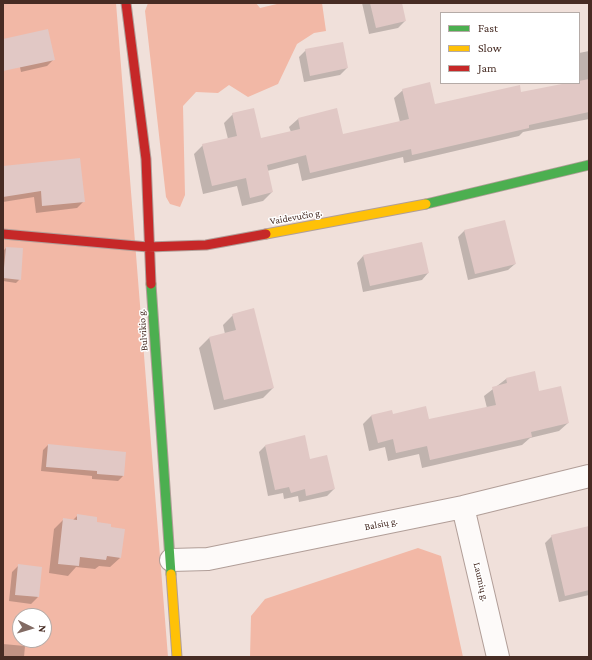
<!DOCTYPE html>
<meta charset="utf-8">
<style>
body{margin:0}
#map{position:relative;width:592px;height:660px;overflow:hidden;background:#f0e0da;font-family:"Crimson Pro",serif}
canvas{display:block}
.frame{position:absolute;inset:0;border:4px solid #472c24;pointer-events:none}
.legend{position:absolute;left:440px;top:12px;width:140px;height:72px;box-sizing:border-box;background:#fff;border:1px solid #b5aba7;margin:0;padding:5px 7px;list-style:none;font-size:12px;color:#472c24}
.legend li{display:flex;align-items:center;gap:8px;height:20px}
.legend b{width:20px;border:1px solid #b5aba7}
.north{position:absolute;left:12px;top:608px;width:40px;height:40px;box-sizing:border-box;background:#fff;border:1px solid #b5aba7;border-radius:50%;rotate:95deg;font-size:11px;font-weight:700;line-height:16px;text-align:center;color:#472c24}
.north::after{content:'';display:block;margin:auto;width:14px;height:18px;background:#826b64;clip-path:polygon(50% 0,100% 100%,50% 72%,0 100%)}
</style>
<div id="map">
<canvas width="592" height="660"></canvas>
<div class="frame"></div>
<ul class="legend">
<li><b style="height:5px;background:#4caf50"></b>Fast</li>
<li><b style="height:5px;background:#ffc107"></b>Slow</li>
<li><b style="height:5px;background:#c62828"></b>Jam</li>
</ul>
<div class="north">N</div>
</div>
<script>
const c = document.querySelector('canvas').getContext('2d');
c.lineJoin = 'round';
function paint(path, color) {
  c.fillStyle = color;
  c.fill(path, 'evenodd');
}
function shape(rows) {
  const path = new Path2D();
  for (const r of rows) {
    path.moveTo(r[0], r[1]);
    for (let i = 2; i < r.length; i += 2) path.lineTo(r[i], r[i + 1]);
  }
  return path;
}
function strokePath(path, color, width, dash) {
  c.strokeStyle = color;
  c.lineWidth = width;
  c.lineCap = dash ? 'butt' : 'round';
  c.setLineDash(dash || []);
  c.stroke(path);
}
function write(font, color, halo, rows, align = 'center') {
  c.font = font + ' "Crimson Pro",serif';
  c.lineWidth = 3;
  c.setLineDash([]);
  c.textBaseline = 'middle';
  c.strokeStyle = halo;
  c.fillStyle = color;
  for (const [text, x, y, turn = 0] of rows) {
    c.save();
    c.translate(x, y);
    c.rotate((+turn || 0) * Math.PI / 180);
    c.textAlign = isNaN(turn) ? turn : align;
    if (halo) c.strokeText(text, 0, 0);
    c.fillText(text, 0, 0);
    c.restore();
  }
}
paint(shape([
 [3,3,116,3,168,657,3,657],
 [20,616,44,616,44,640,20,640],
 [148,3,256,3,260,8,281,3,322,3,326,31,314,33,297,44,278,84,248,97,229,85,218,93,196,92,183,106,185,195,180,207,170,204,166,197,145,11],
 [418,548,441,556,463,657,250,657,251,616,265,599]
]), '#f2b8a6');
paint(shape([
 [362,3,401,3,405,21,398,28,369,34],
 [15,43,54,59,47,66,21,72],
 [306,50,347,68,340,75,304,82,299,57],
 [589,51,589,119,523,132,519,136,404,163,403,157,302,181,298,163,267,171,272,192,263,201,242,206,237,186,203,194,194,154,203,145,228,139,224,123,233,114,260,140,291,132,289,127,298,119,343,135,400,122,394,98,403,90,434,105,521,93,563,85,562,83,579,83,579,53],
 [3,161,4,167,84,201,77,208,36,213,34,197,3,202],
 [465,230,515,264,508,270,468,280,458,237],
 [6,248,20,279,16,283,3,281,3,251],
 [363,256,428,273,422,280,363,292,357,263],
 [233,315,273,388,263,398,214,410,199,348,209,338,225,334,223,325],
 [506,379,538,392,568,423,559,431,530,438,522,445,422,468,419,454,388,461,385,447,369,451,363,424,371,416,393,415,428,420,487,408,484,396],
 [48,445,125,453,123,476,118,481,92,479,92,476,41,471,43,450],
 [265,446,309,460,334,489,327,496,299,502,298,496,284,499,283,493,268,496,259,452],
 [78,515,96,523,120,558,110,567,99,566,95,569,76,567,68,576,49,573,54,529,64,519,73,520],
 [589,527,589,595,559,602,545,543,552,536],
 [19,565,38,597,31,604,9,601,12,572],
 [3,644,25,646,24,657,3,657]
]), '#0003');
paint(shape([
 [370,3,402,3,406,21,376,28],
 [48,29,55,60,3,71,3,39],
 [343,42,348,68,310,76,305,49],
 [589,79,589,112,529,125,529,128,412,155,411,149,310,173,306,155,267,165,273,192,250,198,246,178,212,186,202,144,237,136,232,113,254,108,261,138,300,129,298,118,337,108,343,134,409,119,402,89,430,82,435,104,520,85,521,92,567,83,579,83,579,81],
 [80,158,85,202,42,206,41,191,3,197,3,166],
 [505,220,516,264,475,274,464,230],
 [422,242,429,273,370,286,363,255],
 [6,247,23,248,21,280,3,278],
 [254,308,274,388,224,400,209,337,236,330,232,314],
 [535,371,539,391,561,386,569,423,531,432,532,437,430,460,427,446,396,453,393,439,378,443,371,415,392,410,393,414,426,406,429,419,496,405,492,387,507,383,506,378],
 [305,435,310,459,327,455,335,489,306,496,305,489,291,493,289,487,275,490,265,445],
 [48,444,126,452,124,476,97,474,97,471,46,467],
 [77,514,97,517,97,522,111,524,111,527,125,529,121,558,107,556,106,560,80,557,79,566,58,564,63,518,77,520],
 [589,526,589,590,565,596,551,535],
 [18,564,42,567,39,597,15,595]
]), '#e1c8c5');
const street = shape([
 [463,507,498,657],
 [171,560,208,559,463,507,589,476]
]);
const fast = shape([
 [426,204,589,165],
 [151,284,171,574]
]);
const slow = shape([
 [266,234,426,204],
 [171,574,177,657]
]);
const jam = shape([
 [126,3,146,159,151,284],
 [3,234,148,247,206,245,266,234]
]);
strokePath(street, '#b19e98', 24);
strokePath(fast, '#b19e98', 11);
strokePath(slow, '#b19e98', 11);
strokePath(jam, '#b19e98', 11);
strokePath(street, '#fdfaf9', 22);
strokePath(fast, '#4caf50', 9);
strokePath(slow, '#ffc107', 9);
strokePath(jam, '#c62828', 9);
write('10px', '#472c24', '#fff', [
 ["Vaidevučio g.",296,217,-10],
 ["Bulvikio g.",143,330,-94],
 ["Balsių g.",381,524,-11],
 ["Laumių g.",481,582,77]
]);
</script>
